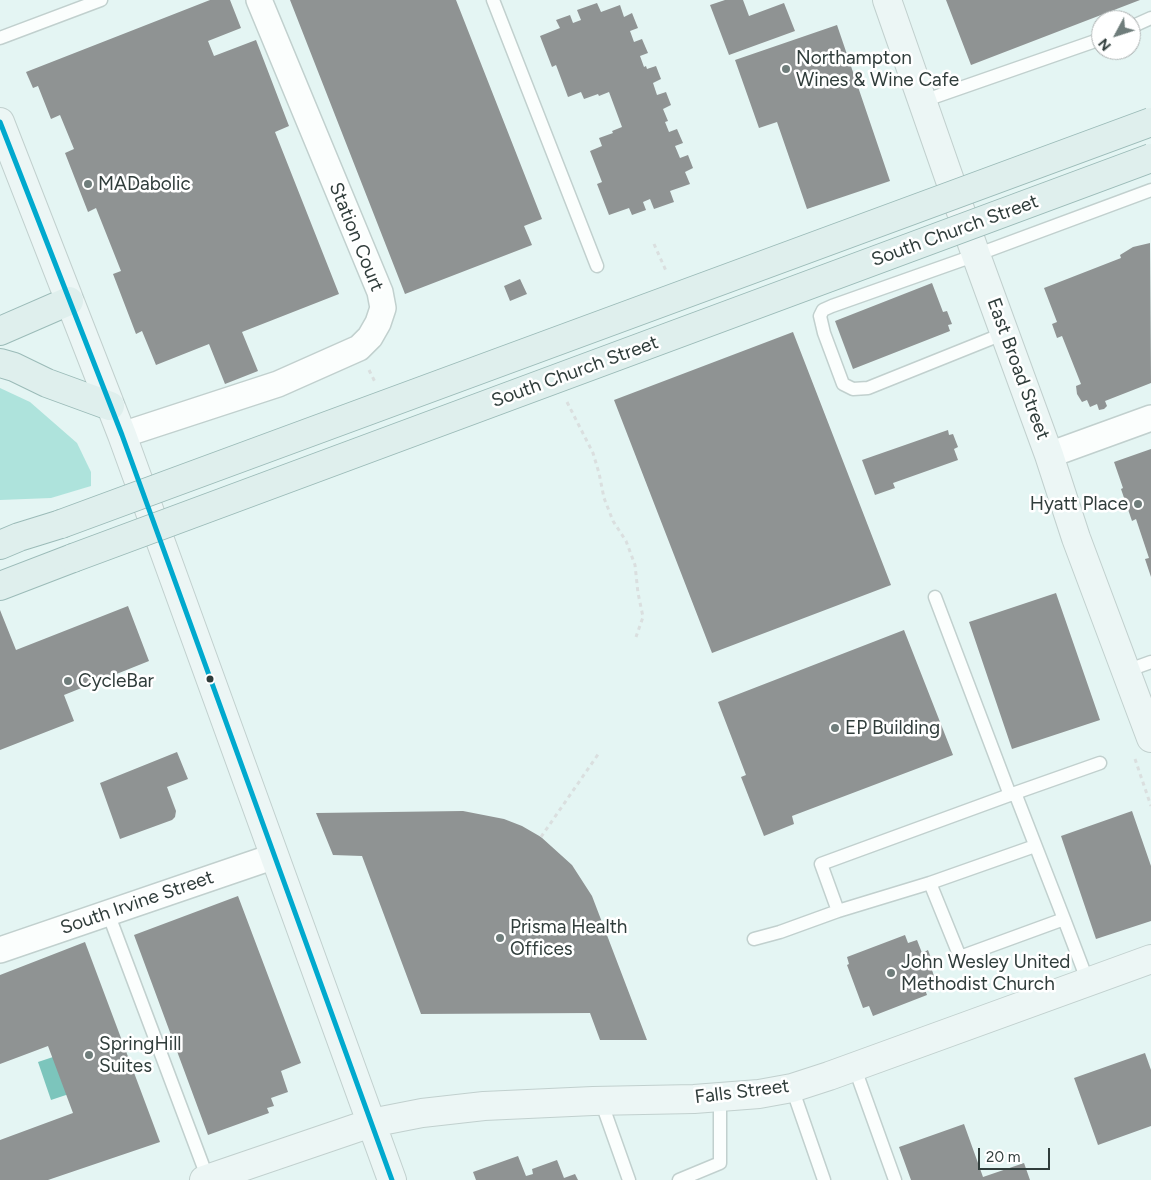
<!DOCTYPE html>
<style>
body{margin:0}
#map{position:relative;width:1151px;height:1180px;overflow:hidden;background:#e4f5f3;font-family:Figtree,sans-serif}
canvas{display:block}
.north{position:absolute;left:1091px;top:10px;width:50px;height:50px;box-sizing:border-box;background:#fff;border:1px solid #acb1b1;border-radius:50%;rotate:230deg;font-size:14px;font-weight:700;line-height:20px;text-align:center;color:#303d3b}
.north::after{content:'';display:block;margin:auto;width:18px;height:22px;background:#6f7d7b;clip-path:polygon(50% 0,100% 100%,50% 72%,0 100%)}
.scale{position:absolute;left:978px;top:1148px;width:72px;height:22px;box-sizing:border-box;border:2px solid #303d3b;border-top:0;padding-left:6px;font-size:15px;line-height:18px;white-space:nowrap;color:#303d3b;-webkit-text-stroke:4px #fff;paint-order:stroke}
</style>
<div id="map">
<canvas width="1151" height="1180"></canvas>
<div class="north">N</div>
<div class="scale">20 m</div>
</div>
<script>
const c = document.querySelector('canvas').getContext('2d');
c.lineJoin = 'round';
function paint(path, color) {
  c.fillStyle = color;
  c.fill(path, 'evenodd');
}
function shape(rows) {
  const path = new Path2D();
  for (const r of rows) {
    path.moveTo(r[0], r[1]);
    for (let i = 2; i < r.length; i += 2) path.lineTo(r[i], r[i + 1]);
  }
  return path;
}
function strokePath(path, color, width, dash) {
  c.strokeStyle = color;
  c.lineWidth = width;
  c.lineCap = dash ? 'butt' : 'round';
  c.setLineDash(dash || []);
  c.stroke(path);
}
function write(font, color, halo, rows, align = 'center') {
  c.font = font + ' Figtree,sans-serif';
  c.lineWidth = 5;
  c.setLineDash([]);
  c.textBaseline = 'middle';
  c.strokeStyle = halo;
  c.fillStyle = color;
  for (const [text, x, y, turn = 0] of rows) {
    c.save();
    c.translate(x, y);
    c.rotate((+turn || 0) * Math.PI / 180);
    c.textAlign = isNaN(turn) ? turn : align;
    if (halo) c.strokeText(text, 0, 0);
    c.fillText(text, 0, 0);
    c.restore();
  }
}
paint(shape([
 [0,388,30,402,77,443,91,472,91,486,51,498,0,500]
]), '#aee3dc');
paint(shape([
 [59,1055,72,1093,51,1100,38,1062]
]), '#7cc5bc');
paint(shape([
 [210,0,230,0,241,28,208,41,214,56,256,40,289,126,275,132,339,294,242,332,258,371,225,384,209,344,156,365,142,331,136,334,113,274,121,271,96,208,88,212,65,153,74,149,60,115,51,119,38,86,33,88,26,72],
 [290,0,456,0,542,219,524,226,532,245,405,294],
 [725,0,743,0,749,16,784,3,795,31,729,55,710,5],
 [946,0,1140,0,971,65],
 [597,3,601,12,620,5,624,17,632,13,638,28,630,31,634,42,642,39,648,53,640,56,644,67,646,66,647,69,656,66,661,79,653,83,657,95,666,92,671,105,663,109,668,121,665,122,669,132,677,129,683,143,675,146,680,158,688,155,693,168,685,172,690,184,670,191,674,202,654,209,650,199,643,202,646,210,632,215,629,208,609,215,597,184,602,182,590,151,602,146,599,138,613,133,612,131,622,127,609,92,599,96,598,94,584,99,581,92,568,97,556,65,552,67,540,36,560,28,556,20,570,15,573,23,581,20,577,10],
 [837,25,890,181,807,209,777,122,759,128,735,60],
 [1150,243,1151,383,1105,401,1107,406,1104,409,1099,410,1097,404,1090,407,1087,400,1082,402,1077,394,1076,386,1081,384,1062,336,1057,338,1052,324,1057,322,1044,288,1121,258,1120,255,1133,247],
 [520,279,527,294,510,301,504,286],
 [932,283,943,312,947,311,952,324,948,325,950,331,853,369,835,321],
 [793,332,891,585,712,653,614,400],
 [948,430,949,435,953,434,958,447,954,449,958,460,893,483,895,488,875,495,862,460],
 [1151,449,1151,577,1145,559,1149,558,1136,519,1132,521,1121,489,1123,488,1114,462],
 [1056,593,1100,720,1012,749,969,622],
 [128,606,149,661,64,695,74,721,0,750,0,610,16,650],
 [904,630,953,755,792,816,794,824,764,836,741,777,746,775,718,702],
 [177,752,188,779,167,787,176,811,175,817,172,820,120,839,100,783],
 [463,811,504,819,522,826,541,837,572,865,592,896,647,1040,600,1040,590,1013,421,1014,362,856,333,855,316,813],
 [1132,811,1151,866,1151,921,1096,939,1061,836],
 [238,896,301,1063,281,1071,288,1092,271,1098,274,1106,267,1108,269,1113,208,1135,134,935],
 [905,935,908,943,917,940,922,953,928,950,934,966,931,967,935,979,923,984,927,995,873,1016,869,1006,863,1008,847,965,849,964,847,957],
 [85,942,160,1142,48,1180,0,1180,0,1140,73,1113,48,1046,0,1064,0,975],
 [1145,1053,1151,1070,1151,1126,1098,1145,1074,1078],
 [964,1124,983,1177,1024,1163,1030,1180,911,1180,899,1147],
 [518,1156,526,1176,533,1174,532,1169,557,1160,564,1178,575,1174,578,1180,476,1180,473,1172]
]), '#8f9393');
const lane = shape([
 [493,0,597,266],
 [1131,27,1151,18],
 [0,38,101,0],
 [923,101,1101,39],
 [1005,333,868,388,853,389,843,384,824,333,820,316,823,310,832,306,976,255,1151,190],
 [935,597,1010,795],
 [1126,671,1151,662],
 [1015,793,1100,763],
 [930,883,1035,846],
 [108,913,208,1179],
 [1064,919,1015,793,821,864,838,911,930,883,960,957,1064,919,1088,982],
 [754,939,780,932,838,911],
 [854,1066,895,1180],
 [792,1088,824,1180],
 [601,1101,629,1180],
 [679,1180,720,1163,720,1097]
]);
const street = shape([
 [122,435,278,384,359,348,370,337,378,323,383,308,380,292,259,0],
 [1049,455,1151,418],
 [0,950,275,856]
]);
const secondary = shape([
 [887,0,976,255,1049,455,1076,538,1151,738],
 [0,122,122,435,392,1180],
 [204,1180,371,1123,422,1113,484,1106,593,1101,694,1099,759,1094,792,1088,829,1076,1151,959]
]);
const primary = shape([
 [0,331,69,301],
 [0,363,14,367,47,383,110,406],
 [0,545,19,537,61,524],
 [0,586,73,558]
]);
strokePath(lane, '#c1d0ce', 15);
strokePath(street, '#c1d0ce', 28);
strokePath(secondary, '#c1d0ce', 30);
strokePath(primary, '#9bbbb8', 30);
strokePath(shape([
 [654,244,667,273],
 [369,370,375,382],
 [567,402,593,453,599,473,604,498,613,521,626,541,635,565,638,593,643,617,636,637],
 [1135,759,1151,806],
 [541,837,599,753]
]), '#dadfdf', 3, [4, 4]);
strokePath(lane, '#fbfefd', 12);
strokePath(street, '#fbfefd', 25);
strokePath(secondary, '#ecf6f5', 28);
strokePath(primary, '#dfefed', 28);
const primaryBridge = shape([
 [61,524,1151,122],
 [73,558,1151,158]
]);
strokePath(primaryBridge, '#9bbbb8', 30, []);
strokePath(primaryBridge, '#dfefed', 28);
strokePath(shape([
 [0,122,122,435,392,1180]
]), '#00a9ce', 5);
for (const [x, y, r, color] of [
 [786,69,5,"#6f7d7b"],
 [88,184,5,"#6f7d7b"],
 [1138,504,5,"#6f7d7b"],
 [210,679,4.5,"#303d3b"],
 [68,681,5,"#6f7d7b"],
 [835,728,5,"#6f7d7b"],
 [500,938,5,"#6f7d7b"],
 [891,973,5,"#6f7d7b"],
 [89,1055,5,"#6f7d7b"]
]) {
  const dot = new Path2D();
  dot.arc(x, y, r, 0, 2 * Math.PI);
  c.fillStyle = color;
  c.fill(dot);
  strokePath(dot, '#fff', 2);
}
write('19px', '#303d3b', '#fff', [
 ["Northampton",796,58],
 ["Wines & Wine Cafe",796,80],
 ["MADabolic",98,184],
 ["Hyatt Place",1128,504,"right"],
 ["CycleBar",78,681],
 ["EP Building",845,728],
 ["Prisma Health",510,927],
 ["Offices",510,949],
 ["John Wesley United",901,962],
 ["Methodist Church",901,984],
 ["SpringHill",99,1044],
 ["Suites",99,1066]
], 'left');
write('19px', '#303d3b', '#fff', [
 ["South Church Street",955,231,-20],
 ["Station Court",356,237,68],
 ["East Broad Street",1018,369,70],
 ["South Church Street",575,372,-20],
 ["South Irvine Street",137,903,-19],
 ["Falls Street",742,1092,-7]
]);
</script>
